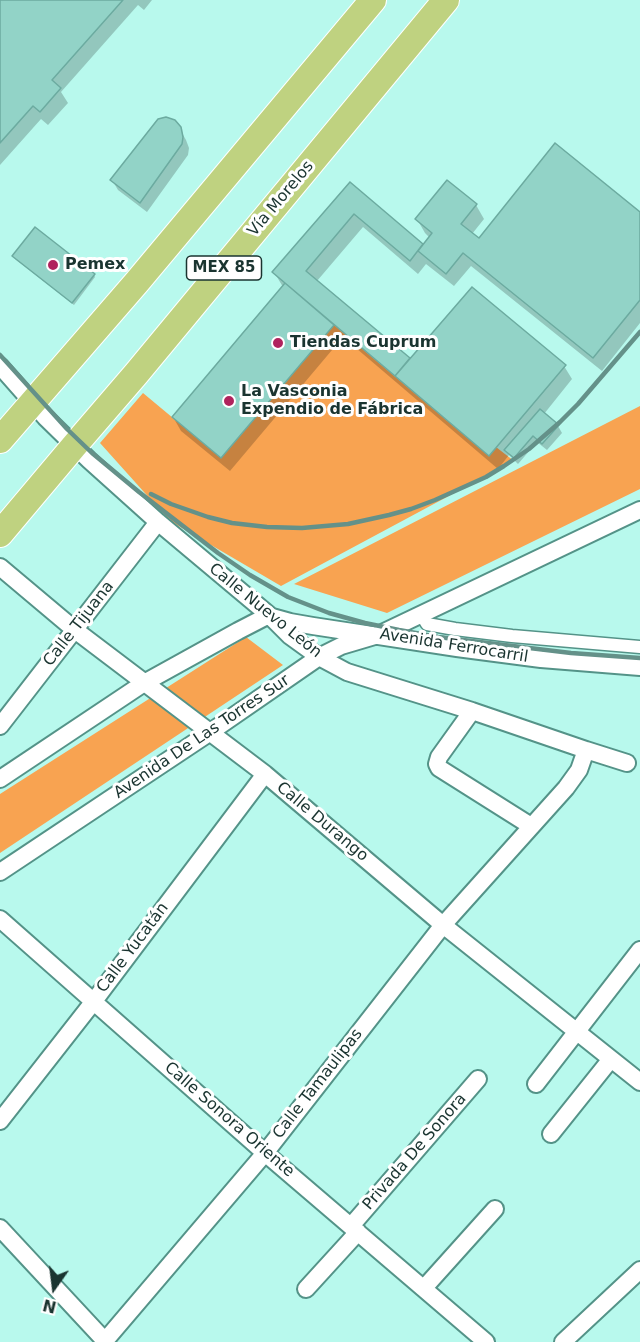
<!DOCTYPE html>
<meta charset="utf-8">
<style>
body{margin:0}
#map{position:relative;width:640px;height:1342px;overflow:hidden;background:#b8f9ed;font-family:"DejaVu Sans",sans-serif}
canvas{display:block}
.north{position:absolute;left:24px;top:1258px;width:60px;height:60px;-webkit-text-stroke:4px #fff;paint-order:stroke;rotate:194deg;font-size:16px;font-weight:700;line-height:24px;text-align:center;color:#1a3430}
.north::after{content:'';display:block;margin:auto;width:21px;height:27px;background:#1a3430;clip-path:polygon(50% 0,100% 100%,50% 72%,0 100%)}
</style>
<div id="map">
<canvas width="640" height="1342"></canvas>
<div class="north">N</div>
</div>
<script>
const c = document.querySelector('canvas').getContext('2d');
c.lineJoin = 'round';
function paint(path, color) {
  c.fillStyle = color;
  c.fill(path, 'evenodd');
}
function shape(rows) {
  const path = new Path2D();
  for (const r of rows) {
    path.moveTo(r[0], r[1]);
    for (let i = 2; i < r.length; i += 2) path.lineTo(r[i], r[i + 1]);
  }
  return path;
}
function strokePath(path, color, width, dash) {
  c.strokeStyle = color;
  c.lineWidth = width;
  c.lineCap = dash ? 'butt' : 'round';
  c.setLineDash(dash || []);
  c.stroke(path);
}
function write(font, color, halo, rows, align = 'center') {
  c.font = font + ' "DejaVu Sans",sans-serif';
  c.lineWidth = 6;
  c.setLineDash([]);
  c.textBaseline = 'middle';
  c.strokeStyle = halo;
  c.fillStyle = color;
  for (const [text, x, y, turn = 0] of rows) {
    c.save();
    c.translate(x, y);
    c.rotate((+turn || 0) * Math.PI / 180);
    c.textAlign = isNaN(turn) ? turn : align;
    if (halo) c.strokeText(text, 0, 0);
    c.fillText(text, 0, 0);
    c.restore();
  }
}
paint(shape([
 [334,325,489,456,496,447,514,461,281,586,170,521,100,443,143,393,221,458],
 [640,406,640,489,387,613,294,584],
 [246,637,283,665,0,853,0,794]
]), '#f8a351');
paint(shape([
 [0,0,152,0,144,10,138,5,61,92,68,103,48,125,41,119,0,165],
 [179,128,186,140,189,148,188,155,147,212,118,190,112,180],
 [350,184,424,246,430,238,425,233,417,219,476,205,484,219,472,234,479,240,640,214,640,323,602,371,471,266,454,286,426,264,418,274,363,227,317,281,410,361,564,366,572,379,544,414,558,426,562,433,547,450,537,442,518,464,509,455,498,469,343,337,230,471,181,431,173,417,283,287,274,272],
 [14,256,94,275,95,277,74,305,15,259]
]), '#0003');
const building = shape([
 [0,0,123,0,52,80,61,88,40,112,33,106,0,143,0,0],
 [166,117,175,120,181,127,183,137,182,144,140,203,110,180,158,119,166,117],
 [555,143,640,212,640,300,593,358,463,253,446,274,418,251,432,233,415,219,447,180,477,204,461,224,479,238,555,143],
 [350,182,423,244,410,261,354,214,306,271,410,358,395,376,272,272,350,182],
 [35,227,95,274,72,303,12,256,35,227],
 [285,283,334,325,221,458,172,417,285,283],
 [472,287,566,365,489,456,395,376,472,287],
 [540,409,559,425,542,444,533,436,514,458,504,450,540,409]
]);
paint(building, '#92d3c7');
strokePath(building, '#6caba0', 1.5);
const pedestrian = shape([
 [421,614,427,624,455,629,512,636,640,647]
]);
const minor = shape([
 [0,366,45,417,89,460,158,522,269,615,290,636,319,657,347,672,472,711,586,750,627,763],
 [0,567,75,630,265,774,443,925,640,1082],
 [272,617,290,622,313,626,457,648,541,659,640,667],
 [472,711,439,757,437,764,439,768,531,826],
 [0,726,158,522],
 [0,779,144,683,238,631,269,615],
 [0,872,209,733,319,657,341,646,378,635,640,510],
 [0,919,265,1153,486,1342],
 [536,1084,640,950],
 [0,1121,94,1001,265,774],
 [551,1134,611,1059],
 [351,1226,478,1079],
 [0,1228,106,1342],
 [424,1288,495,1209],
 [306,1289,358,1232],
 [104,1342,265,1153,443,925,566,788,579,770,586,750],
 [563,1342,640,1270]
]);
const primary = shape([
 [0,440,137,282,373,0],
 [0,534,74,446,136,374,446,0]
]);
strokePath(pedestrian, '#549388', 15);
strokePath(minor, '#549388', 20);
strokePath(primary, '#fff', 28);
strokePath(pedestrian, '#fff', 12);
strokePath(minor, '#fff', 16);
strokePath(primary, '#bfd280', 26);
strokePath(shape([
 [0,355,67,429,92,453,139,492,218,553,250,575,288,597,329,613,365,623,399,630,438,637,571,653,640,658],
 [151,494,171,504,208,517,232,523,267,527,302,528,348,524,389,515,411,509,435,500,486,477,504,466,529,449,560,422,578,404,640,332]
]), '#649189', 4.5);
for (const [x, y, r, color] of [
 [53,265,6,"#b0235d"],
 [278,343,6,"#b0235d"],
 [229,401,6,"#b0235d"]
]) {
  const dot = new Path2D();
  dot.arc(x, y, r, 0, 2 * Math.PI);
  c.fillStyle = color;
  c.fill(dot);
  strokePath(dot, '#fff', 2);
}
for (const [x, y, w] of [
 [224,268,75]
]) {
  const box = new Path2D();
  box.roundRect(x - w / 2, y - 12, w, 24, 4.5);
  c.fillStyle = '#fff';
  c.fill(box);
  strokePath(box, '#1a3430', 1.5);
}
write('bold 15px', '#1a3430', null, [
 ["MEX 85",224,268]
]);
write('16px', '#1a3430', '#fff', [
 ["Vía Morelos",281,199,-50],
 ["Calle Nuevo León",265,611,39],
 ["Calle Tijuana",79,624,-52],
 ["Avenida Ferrocarril",454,646,9],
 ["Avenida De Las Torres Sur",202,737,-34],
 ["Calle Durango",322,822,40],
 ["Calle Yucatán",133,948,-53],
 ["Calle Tamaulipas",318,1084,-52],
 ["Calle Sonora Oriente",229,1120,41],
 ["Privada De Sonora",415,1152,-49]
]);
write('bold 16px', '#1a3430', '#fff', [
 ["Pemex",65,265],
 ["Tiendas Cuprum",290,343],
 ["La Vasconia",241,392],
 ["Expendio de Fábrica",241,410]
], 'left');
</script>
